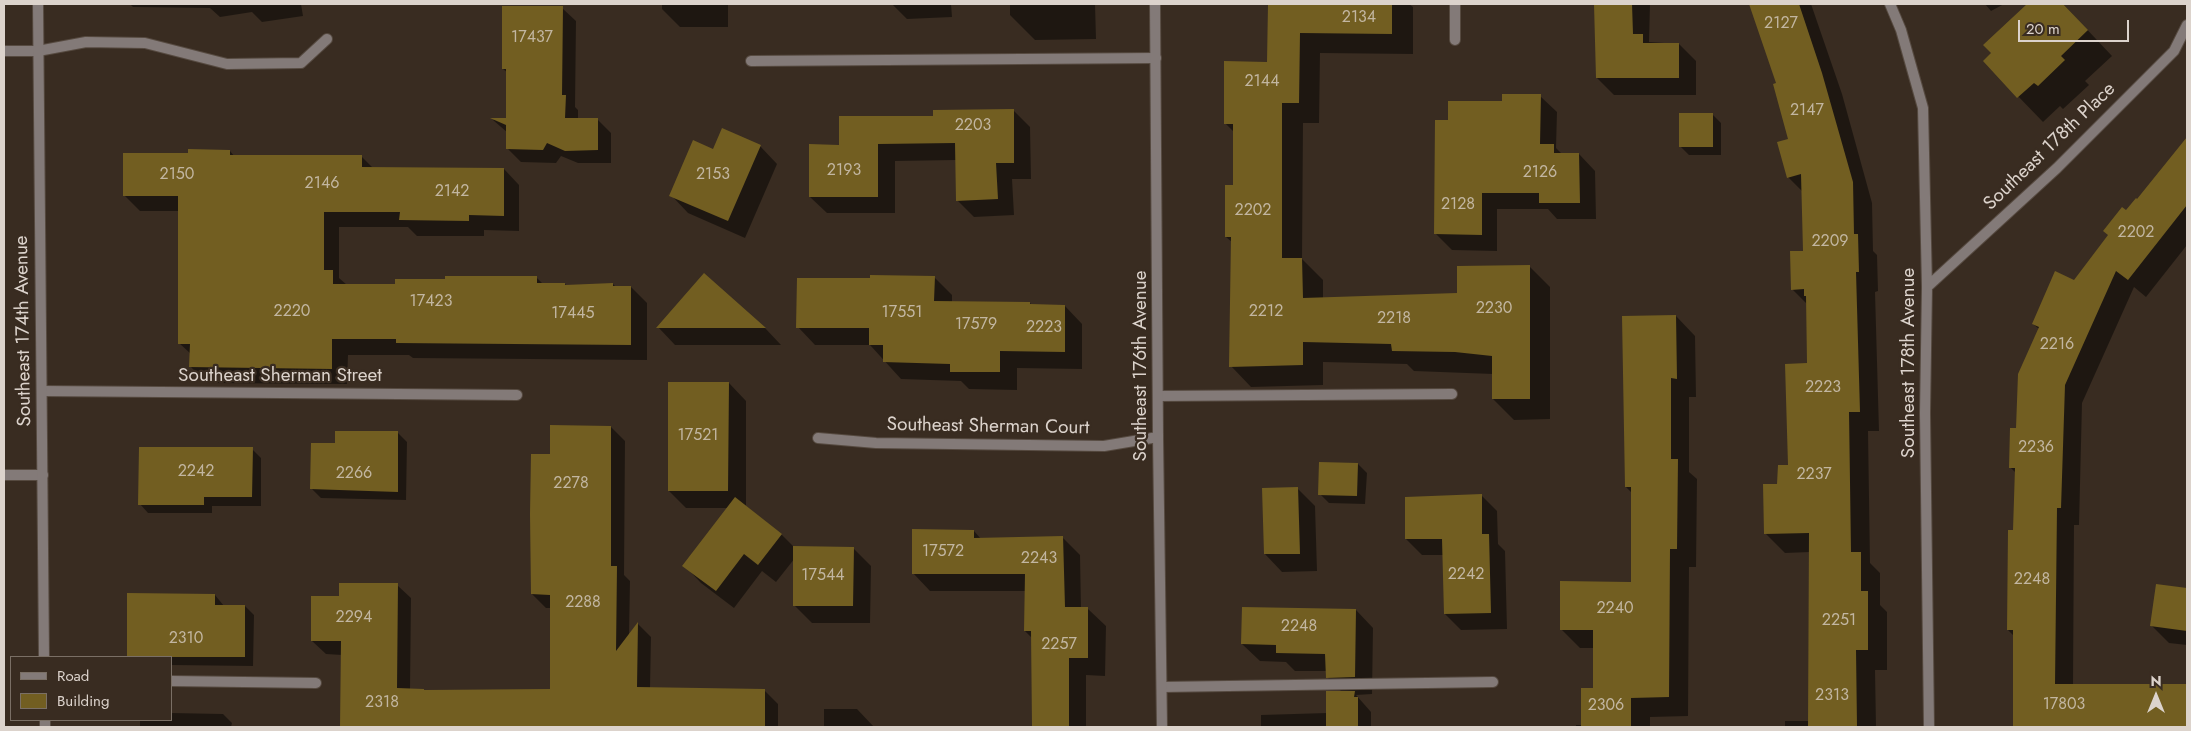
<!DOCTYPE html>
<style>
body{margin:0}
#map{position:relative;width:2191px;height:731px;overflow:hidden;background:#392c21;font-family:Jost,sans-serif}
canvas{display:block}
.frame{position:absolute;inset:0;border:5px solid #dcd3cc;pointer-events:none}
.legend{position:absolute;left:10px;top:656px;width:162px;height:65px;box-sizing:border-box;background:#392c21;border:1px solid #7a6f65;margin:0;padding:6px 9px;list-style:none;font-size:15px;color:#dcd3cc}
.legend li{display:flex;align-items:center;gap:10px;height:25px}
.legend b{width:25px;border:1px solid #7a6f65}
.north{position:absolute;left:2131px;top:671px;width:50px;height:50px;-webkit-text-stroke:4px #392c21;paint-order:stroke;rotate:0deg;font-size:14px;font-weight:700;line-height:20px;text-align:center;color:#dcd3cc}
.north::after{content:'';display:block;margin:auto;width:18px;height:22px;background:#dcd3cc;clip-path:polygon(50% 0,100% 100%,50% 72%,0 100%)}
.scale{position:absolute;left:2018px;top:20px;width:111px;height:22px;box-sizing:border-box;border:2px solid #dcd3cc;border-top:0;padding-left:6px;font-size:15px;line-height:18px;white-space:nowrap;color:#dcd3cc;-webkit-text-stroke:4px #392c21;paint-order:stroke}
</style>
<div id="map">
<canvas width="2191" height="731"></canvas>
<div class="frame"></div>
<ul class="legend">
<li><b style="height:6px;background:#837a78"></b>Road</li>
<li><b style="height:14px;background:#725e21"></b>Building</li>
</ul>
<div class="north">N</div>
<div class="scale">20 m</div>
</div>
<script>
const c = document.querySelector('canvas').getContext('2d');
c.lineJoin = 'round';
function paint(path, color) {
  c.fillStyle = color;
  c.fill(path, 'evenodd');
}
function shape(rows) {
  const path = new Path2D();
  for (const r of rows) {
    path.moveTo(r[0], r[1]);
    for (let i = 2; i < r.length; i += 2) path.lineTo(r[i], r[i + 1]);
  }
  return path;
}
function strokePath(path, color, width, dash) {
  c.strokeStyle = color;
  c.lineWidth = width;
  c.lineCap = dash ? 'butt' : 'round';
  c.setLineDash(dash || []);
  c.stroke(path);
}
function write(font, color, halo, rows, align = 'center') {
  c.font = font + ' Jost,sans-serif';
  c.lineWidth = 4.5;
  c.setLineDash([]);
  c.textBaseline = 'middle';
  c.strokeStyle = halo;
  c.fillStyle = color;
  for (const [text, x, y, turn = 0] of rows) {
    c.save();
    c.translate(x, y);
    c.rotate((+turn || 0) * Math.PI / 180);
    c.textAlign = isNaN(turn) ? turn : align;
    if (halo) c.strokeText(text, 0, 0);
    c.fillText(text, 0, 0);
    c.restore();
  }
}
paint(shape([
 [130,4,301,4,303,16,262,22,252,12,220,17,210,8,133,7],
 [662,4,728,4,728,27,680,27,662,9],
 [892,4,951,4,952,17,907,19],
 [1010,4,1095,4,1096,39,1035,40,1010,15],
 [1269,4,1409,4,1413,7,1413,54,1320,53,1319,123,1303,123,1302,259,1323,280,1323,299,1458,294,1529,266,1550,287,1550,419,1514,420,1493,399,1493,374,1414,371,1407,364,1323,362,1323,385,1251,387,1231,366,1233,243,1226,237,1235,186,1235,133,1225,123,1268,63],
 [1596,4,1650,4,1649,42,1679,44,1696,61,1696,95,1614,95,1597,78],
 [1750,4,1811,4,1842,94,1872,203,1873,251,1877,255,1878,291,1875,292,1879,431,1868,431,1870,563,1880,573,1880,605,1887,612,1887,670,1875,670,1876,727,1785,727,1785,721,1809,721,1810,552,1785,553,1765,533,1789,467,1808,364,1808,305,1792,289,1804,252,1803,192,1788,177,1790,140,1777,84],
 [1985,4,2004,4,1991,11],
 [2029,4,2063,4,2112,56,2085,81,2089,85,2063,109,2060,106,2043,122,1984,61,1993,53,1985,45],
 [562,8,576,21,575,107,578,110,578,120,598,120,611,133,611,163,578,163,561,156,556,163,521,162,508,149,508,133,493,120,508,120,508,73,503,69],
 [1540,96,1557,112,1556,148,1562,154,1579,154,1595,171,1596,219,1557,219,1548,209,1497,209,1497,251,1452,250,1435,233,1449,121],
 [1013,110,1030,127,1031,179,1012,179,1014,215,974,217,957,200,956,160,895,161,895,213,827,213,810,197,840,146,934,117],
 [1712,114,1721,123,1721,155,1689,155,1680,146],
 [2187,143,2187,245,2146,297,2134,287,2082,403,2079,525,2074,525,2073,685,2187,685,2187,727,2014,727,2014,636,2008,630,2015,531,2016,473,2010,467,2039,329,2033,324,2074,281,2127,211],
 [760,146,777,164,745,238,688,213,671,195,713,150],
 [230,151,235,157,362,157,374,169,504,169,519,185,519,231,484,230,484,236,417,236,408,227,339,227,339,278,347,285,396,285,536,277,543,284,565,284,567,286,613,284,616,287,631,287,647,303,647,360,413,358,409,355,348,355,347,384,206,383,191,367,191,354,179,343,179,211,140,211,124,195,189,155],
 [704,275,765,328,781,345,675,345,658,327],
 [934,277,952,295,952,302,1030,303,1032,305,1065,306,1082,324,1082,369,1017,368,1017,390,969,389,961,381,901,379,870,345,815,345,798,327],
 [1676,316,1695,336,1696,397,1689,397,1689,472,1697,479,1696,567,1689,567,1688,716,1650,717,1650,727,1576,727,1576,725,1582,725,1594,689,1594,648,1580,648,1561,629,1632,583,1632,493,1626,487],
 [729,383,746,401,746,506,781,534,795,548,853,548,871,566,870,623,812,623,794,605,795,558,776,582,762,571,734,608,701,583,684,565,728,508,686,508,669,491],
 [611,427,625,441,624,575,630,581,629,636,638,624,651,637,650,688,764,690,778,704,778,727,342,727,342,655,326,654,312,641,340,597,397,585,411,598,410,690,425,692,551,690,551,608,546,608,532,594,552,455],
 [398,433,407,442,406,500,321,498,312,489,336,444],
 [252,449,261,458,261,506,212,506,212,513,148,513,140,504],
 [1358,464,1367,473,1365,504,1329,503,1320,494],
 [1298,489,1315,506,1317,571,1282,572,1265,554],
 [1481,495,1497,511,1498,544,1505,551,1507,629,1461,630,1445,614,1443,555,1422,555,1406,539],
 [974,531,981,539,1062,537,1080,555,1081,609,1088,609,1106,626,1105,676,1086,675,1086,727,1033,727,1032,638,1025,631,1025,591,930,591,913,573],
 [2157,585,2187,589,2187,645,2169,643,2151,625],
 [215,595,224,606,245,606,254,615,253,666,171,665,171,657,128,656],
 [1356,610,1373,628,1372,694,1356,695,1371,712,1371,727,1261,727,1261,715,1327,713,1342,692,1327,677,1327,671,1295,671,1286,662,1260,661,1242,644],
 [824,709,857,709,874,727,824,727],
 [171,713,223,714,232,723,231,727,140,727,140,720,171,720]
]), '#0007');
paint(shape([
 [1268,4,1392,4,1392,34,1300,33,1299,103,1282,103,1282,258,1302,258,1303,298,1457,293,1457,266,1530,265,1530,399,1492,399,1492,356,1455,352,1392,351,1391,344,1303,342,1303,365,1229,367,1231,237,1225,237,1225,185,1233,185,1233,124,1224,124,1224,61,1267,62],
 [1594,4,1632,4,1633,34,1643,34,1643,43,1679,43,1679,78,1596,78],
 [1749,4,1799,4,1822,73,1853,182,1854,234,1858,234,1859,272,1856,272,1860,412,1849,412,1851,552,1861,552,1861,591,1868,591,1868,650,1856,650,1857,727,1808,727,1809,533,1764,534,1763,484,1777,484,1778,465,1788,465,1785,364,1807,363,1806,296,1804,296,1804,289,1791,290,1790,251,1803,251,1801,174,1787,178,1777,142,1788,139,1773,84,1776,83],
 [2027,4,2063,4,2088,30,2061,56,2065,60,2038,86,2034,83,2017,98,1983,61,1991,53,1983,45],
 [502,6,563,6,562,95,566,95,565,118,598,118,598,150,565,151,547,143,543,150,506,149,506,125,490,118,506,118,506,69,502,69],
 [1502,94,1541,94,1540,144,1554,144,1554,153,1579,153,1580,203,1539,203,1539,193,1482,193,1482,235,1434,234,1435,120,1448,120,1448,101,1502,101],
 [1014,109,1014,163,996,163,998,199,956,201,955,143,878,144,878,197,809,197,809,144,839,145,839,116,933,116,933,110],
 [1679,113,1713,113,1713,147,1679,147],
 [722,128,761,145,728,221,669,196,693,140,713,149],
 [2187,137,2187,205,2128,280,2116,271,2065,385,2061,508,2057,508,2055,684,2187,684,2187,727,2013,727,2013,630,2007,630,2008,530,2013,530,2015,468,2009,468,2010,428,2016,428,2018,374,2039,327,2032,324,2055,271,2074,280,2108,235,2103,231,2122,207,2126,210,2136,198,2137,199],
 [188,149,230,150,230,155,362,155,362,167,504,168,504,216,469,215,469,221,399,220,400,212,324,212,324,270,333,270,333,284,395,284,395,279,445,279,445,276,537,276,537,283,565,283,565,285,613,283,613,286,631,286,631,345,396,343,396,339,332,339,332,369,189,367,190,344,178,344,178,196,123,196,123,153,188,153],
 [704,273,766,328,656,328],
 [870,275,935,276,934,301,1030,302,1030,304,1065,305,1065,352,1000,351,1000,372,950,372,950,364,883,362,883,345,869,345,869,328,796,328,797,278,870,278],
 [1676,315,1677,379,1671,378,1671,459,1678,459,1677,549,1670,549,1669,697,1631,698,1631,727,1581,727,1581,688,1593,688,1593,630,1560,630,1560,581,1631,582,1631,487,1625,487,1622,316],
 [668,382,729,382,728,491,668,491],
 [550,425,611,426,611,566,617,566,616,651,638,622,637,687,765,689,765,727,340,727,341,641,311,641,311,596,339,596,339,583,398,583,397,688,424,689,424,690,550,689,550,595,531,594,530,514,531,454,550,454],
 [335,431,398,431,398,492,310,489,311,443,335,443],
 [139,447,253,447,252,497,204,497,204,505,138,505],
 [1319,462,1358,463,1357,496,1318,495],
 [1298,487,1300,554,1264,554,1262,488],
 [1482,494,1482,534,1489,534,1491,613,1444,614,1442,539,1405,539,1405,497],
 [735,497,782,534,758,565,744,554,716,591,682,566],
 [912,529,974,530,974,538,1063,536,1065,607,1088,607,1088,658,1069,658,1069,727,1032,727,1031,631,1024,631,1025,574,912,574],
 [793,546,854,547,853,606,793,606],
 [2156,584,2187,588,2187,631,2150,626],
 [127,593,215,594,215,605,245,605,245,657,127,657],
 [1242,607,1356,609,1355,677,1326,678,1325,654,1276,653,1276,645,1241,644],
 [1326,691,1355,691,1354,697,1358,697,1358,727,1326,727]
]), '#725e21');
const service = shape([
 [1455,4,1455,40],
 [751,61,1156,58],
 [1158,396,1452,394],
 [171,681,316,683],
 [1162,687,1493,682]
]);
const minor = shape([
 [1155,4,1158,437,1162,727],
 [1890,4,1901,30,1923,108,1927,287,1925,413,1929,727],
 [4,51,38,51,86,42,145,43,227,64,301,63,327,39],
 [1927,287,2057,168,2174,51,2187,25],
 [42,391,517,395],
 [818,438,876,443,1104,446,1158,437],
 [4,475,43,475]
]);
const tertiary = shape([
 [38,4,44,657],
 [45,720,45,727]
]);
strokePath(service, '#564a40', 12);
strokePath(minor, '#564a40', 12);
strokePath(tertiary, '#564a40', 12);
strokePath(service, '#837a78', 10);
strokePath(minor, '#837a78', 10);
strokePath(tertiary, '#837a78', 10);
write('16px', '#c2b6a1', null, [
 ["2134",1359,18],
 ["2127",1781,24],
 ["17437",532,38],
 ["2144",1262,82],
 ["2147",1807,111],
 ["2203",973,126],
 ["2193",844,171],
 ["2126",1540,173],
 ["2150",177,175],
 ["2153",713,175],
 ["2146",322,184],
 ["2142",452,192],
 ["2128",1458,205],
 ["2202",1253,211],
 ["2202",2136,233],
 ["2209",1830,242],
 ["17423",431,302],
 ["2230",1494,309],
 ["2220",292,312],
 ["2212",1266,312],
 ["17551",902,313],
 ["17445",573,314],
 ["2218",1394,319],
 ["17579",976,325],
 ["2223",1044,328],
 ["2216",2057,345],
 ["2223",1823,388],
 ["17521",698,436],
 ["2236",2036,448],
 ["2242",196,472],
 ["2266",354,474],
 ["2237",1814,475],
 ["2278",571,484],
 ["17572",943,552],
 ["2243",1039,559],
 ["2242",1466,575],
 ["17544",823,576],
 ["2248",2032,580],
 ["2288",583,603],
 ["2240",1615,609],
 ["2294",354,618],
 ["2251",1839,621],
 ["2248",1299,627],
 ["2310",186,639],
 ["2257",1059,645],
 ["2313",1832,696],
 ["2318",382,703],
 ["17803",2064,705],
 ["2306",1606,706]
]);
write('19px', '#dcd3cc', '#392c21', [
 ["Southeast 178th Place",2050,147,-44],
 ["Southeast 174th Avenue",24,331,-91],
 ["Southeast 178th Avenue",1909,363,-90],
 ["Southeast 176th Avenue",1141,366,-90],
 ["Southeast Sherman Street",280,376],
 ["Southeast Sherman Court",988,427,1]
]);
</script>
